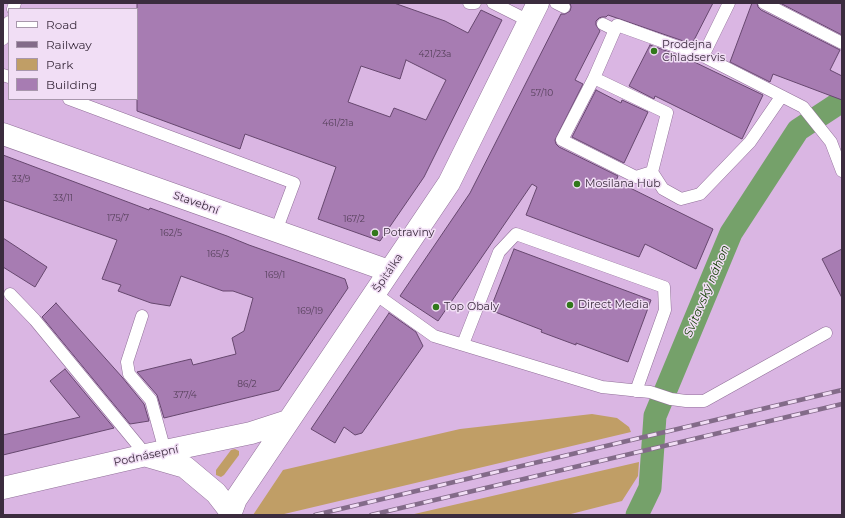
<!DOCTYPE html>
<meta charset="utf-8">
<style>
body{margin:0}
#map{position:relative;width:845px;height:518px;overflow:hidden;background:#dab6e3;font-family:Montserrat,sans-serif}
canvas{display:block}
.frame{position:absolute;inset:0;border:4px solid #3b2c3e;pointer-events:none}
.legend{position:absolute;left:8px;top:8px;width:130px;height:92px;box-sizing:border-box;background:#f1def5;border:1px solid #a897ac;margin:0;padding:5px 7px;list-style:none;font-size:12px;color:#3b2c3e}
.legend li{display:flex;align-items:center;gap:8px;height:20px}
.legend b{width:20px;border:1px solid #a897ac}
</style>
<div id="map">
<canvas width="845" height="518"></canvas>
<div class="frame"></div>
<ul class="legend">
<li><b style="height:5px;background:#fff"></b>Road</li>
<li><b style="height:5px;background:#836b89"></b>Railway</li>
<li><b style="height:11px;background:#c09e66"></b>Park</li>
<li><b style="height:11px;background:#a77cb2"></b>Building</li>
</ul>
</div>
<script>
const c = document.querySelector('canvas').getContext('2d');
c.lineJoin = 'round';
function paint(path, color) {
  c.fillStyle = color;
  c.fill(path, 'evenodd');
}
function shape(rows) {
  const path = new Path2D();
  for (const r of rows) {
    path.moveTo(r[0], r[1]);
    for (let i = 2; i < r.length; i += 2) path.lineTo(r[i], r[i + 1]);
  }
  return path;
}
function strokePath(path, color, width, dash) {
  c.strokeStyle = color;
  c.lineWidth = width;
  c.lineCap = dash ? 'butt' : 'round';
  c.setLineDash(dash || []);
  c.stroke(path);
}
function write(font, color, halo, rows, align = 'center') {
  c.font = font + ' Montserrat,sans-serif';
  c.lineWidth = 3;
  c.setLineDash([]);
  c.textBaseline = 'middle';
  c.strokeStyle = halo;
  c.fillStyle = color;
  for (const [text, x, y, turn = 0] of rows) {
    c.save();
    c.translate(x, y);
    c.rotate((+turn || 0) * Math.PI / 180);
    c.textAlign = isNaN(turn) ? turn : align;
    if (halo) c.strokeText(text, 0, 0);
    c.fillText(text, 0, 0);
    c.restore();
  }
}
paint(shape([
 [592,414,617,418,629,427,631,432,280,515,253,515,283,470,460,429],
 [235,449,239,451,239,455,224,475,221,477,216,475,216,470,231,450],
 [639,462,638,476,622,501,567,515,410,515]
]), '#c09e66');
strokePath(shape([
 [637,515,650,488,655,416,731,233,798,130,842,101]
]), '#75a16a', 23);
const building = shape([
 [137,3,394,3,445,21,468,33,481,10,502,20,424,177,380,241,318,219,336,167,245,134,240,149,137,111,137,3],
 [406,60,446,80,426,120,394,108,390,117,348,102,361,66,400,79,406,60],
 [570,3,713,3,692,44,608,15,606,17,602,17,599,18,596,21,596,25,600,31,575,80,583,84,555,140,556,144,559,147,618,176,616,181,713,229,696,269,645,244,639,257,526,215,537,187,532,184,438,321,400,296,470,193,561,14,565,14,570,11,571,7,570,3],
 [752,3,757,3,758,7,761,10,840,50,830,70,842,76,842,100,773,74,770,82,730,62,752,3],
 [780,3,842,3,842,35,780,3],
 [650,45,686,58,763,95,742,139,655,96,654,99,629,86,650,45],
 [596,90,621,103,622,100,648,112,624,163,572,137,596,90],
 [3,155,149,210,150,208,227,236,249,245,345,279,348,288,279,390,164,418,157,395,137,372,191,359,193,365,236,354,232,338,244,331,253,298,233,291,223,291,181,276,170,306,151,303,118,291,121,285,102,279,117,240,3,200,3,155],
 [3,238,47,267,35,287,3,267,3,238],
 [514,249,651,300,628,362,576,343,576,345,541,332,542,330,490,310,514,249],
 [842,249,842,298,822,259,842,249],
 [56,303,122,377,144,404,149,421,130,424,42,317,56,303],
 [389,313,416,332,423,346,362,433,355,435,344,427,335,443,311,429,389,313],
 [65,369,114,428,3,455,3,435,80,417,50,381,65,369]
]);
paint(building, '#a77cb2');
strokePath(building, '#66476e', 1);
const lane = shape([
 [469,3,475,3],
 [493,3,529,21],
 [556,3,564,7],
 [729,3,703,56,617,25,594,78,667,113,652,172,663,189,681,199,700,194,750,142,781,97],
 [764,3,842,43],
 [13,9,15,3],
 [603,24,615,30],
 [3,39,9,22],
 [703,56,803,107,831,142,842,171],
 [3,75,9,77],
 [594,78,562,140,636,177,652,172],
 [69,99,294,183,276,231],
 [374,293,434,336,602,387,650,392,671,399,686,401,704,401,826,333],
 [10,294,35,320,146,455],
 [142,316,127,362,129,374,151,400,165,451],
 [463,344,499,252,516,234,664,287,665,310,636,391]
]);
const street = shape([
 [3,134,389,271],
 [147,456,185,467,216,493,230,511],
 [3,488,146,455,251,433,288,421],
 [230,515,236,499,449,183,538,3]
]);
strokePath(lane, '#917099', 13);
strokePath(street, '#917099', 23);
strokePath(lane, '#fff', 12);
strokePath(street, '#fff', 22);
const rail = shape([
 [315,515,842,390],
 [371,515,842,404]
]);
strokePath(rail, '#836b89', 4.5);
strokePath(rail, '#f1def5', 3, [9]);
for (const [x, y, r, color] of [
 [654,51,4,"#31781b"],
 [577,184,4,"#31781b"],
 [375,233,4,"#31781b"],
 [570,305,4,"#31781b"],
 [436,307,4,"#31781b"]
]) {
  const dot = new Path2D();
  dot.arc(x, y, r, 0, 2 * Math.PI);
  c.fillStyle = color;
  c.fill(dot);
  strokePath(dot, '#f1def5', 1.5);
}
write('9px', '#56405b', null, [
 ["421/23a",435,54],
 ["57/10",542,93],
 ["461/21a",338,123],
 ["33/9",21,179],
 ["33/11",63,198],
 ["175/7",118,218],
 ["167/2",354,219],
 ["162/5",171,233],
 ["165/3",218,254],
 ["169/1",275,275],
 ["169/19",310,311],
 ["86/2",247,384],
 ["377/4",185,395]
]);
write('11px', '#3b2c3e', '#f1def5', [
 ["Prodejna",662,45],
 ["Chladservis",662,58],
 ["Mosilana Hub",585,184],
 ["Potraviny",383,233],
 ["Direct Media",578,305],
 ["Top Obaly",444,307]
], 'left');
write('11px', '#3b2c3e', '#f1def5', [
 ["Stavební",196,203,20],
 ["Špitálka",388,273,-56],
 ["Podnásepní",146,456,-12]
]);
write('italic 12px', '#133f04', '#f1def5', [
 ["Svitavský náhon",707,291,-67]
]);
</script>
